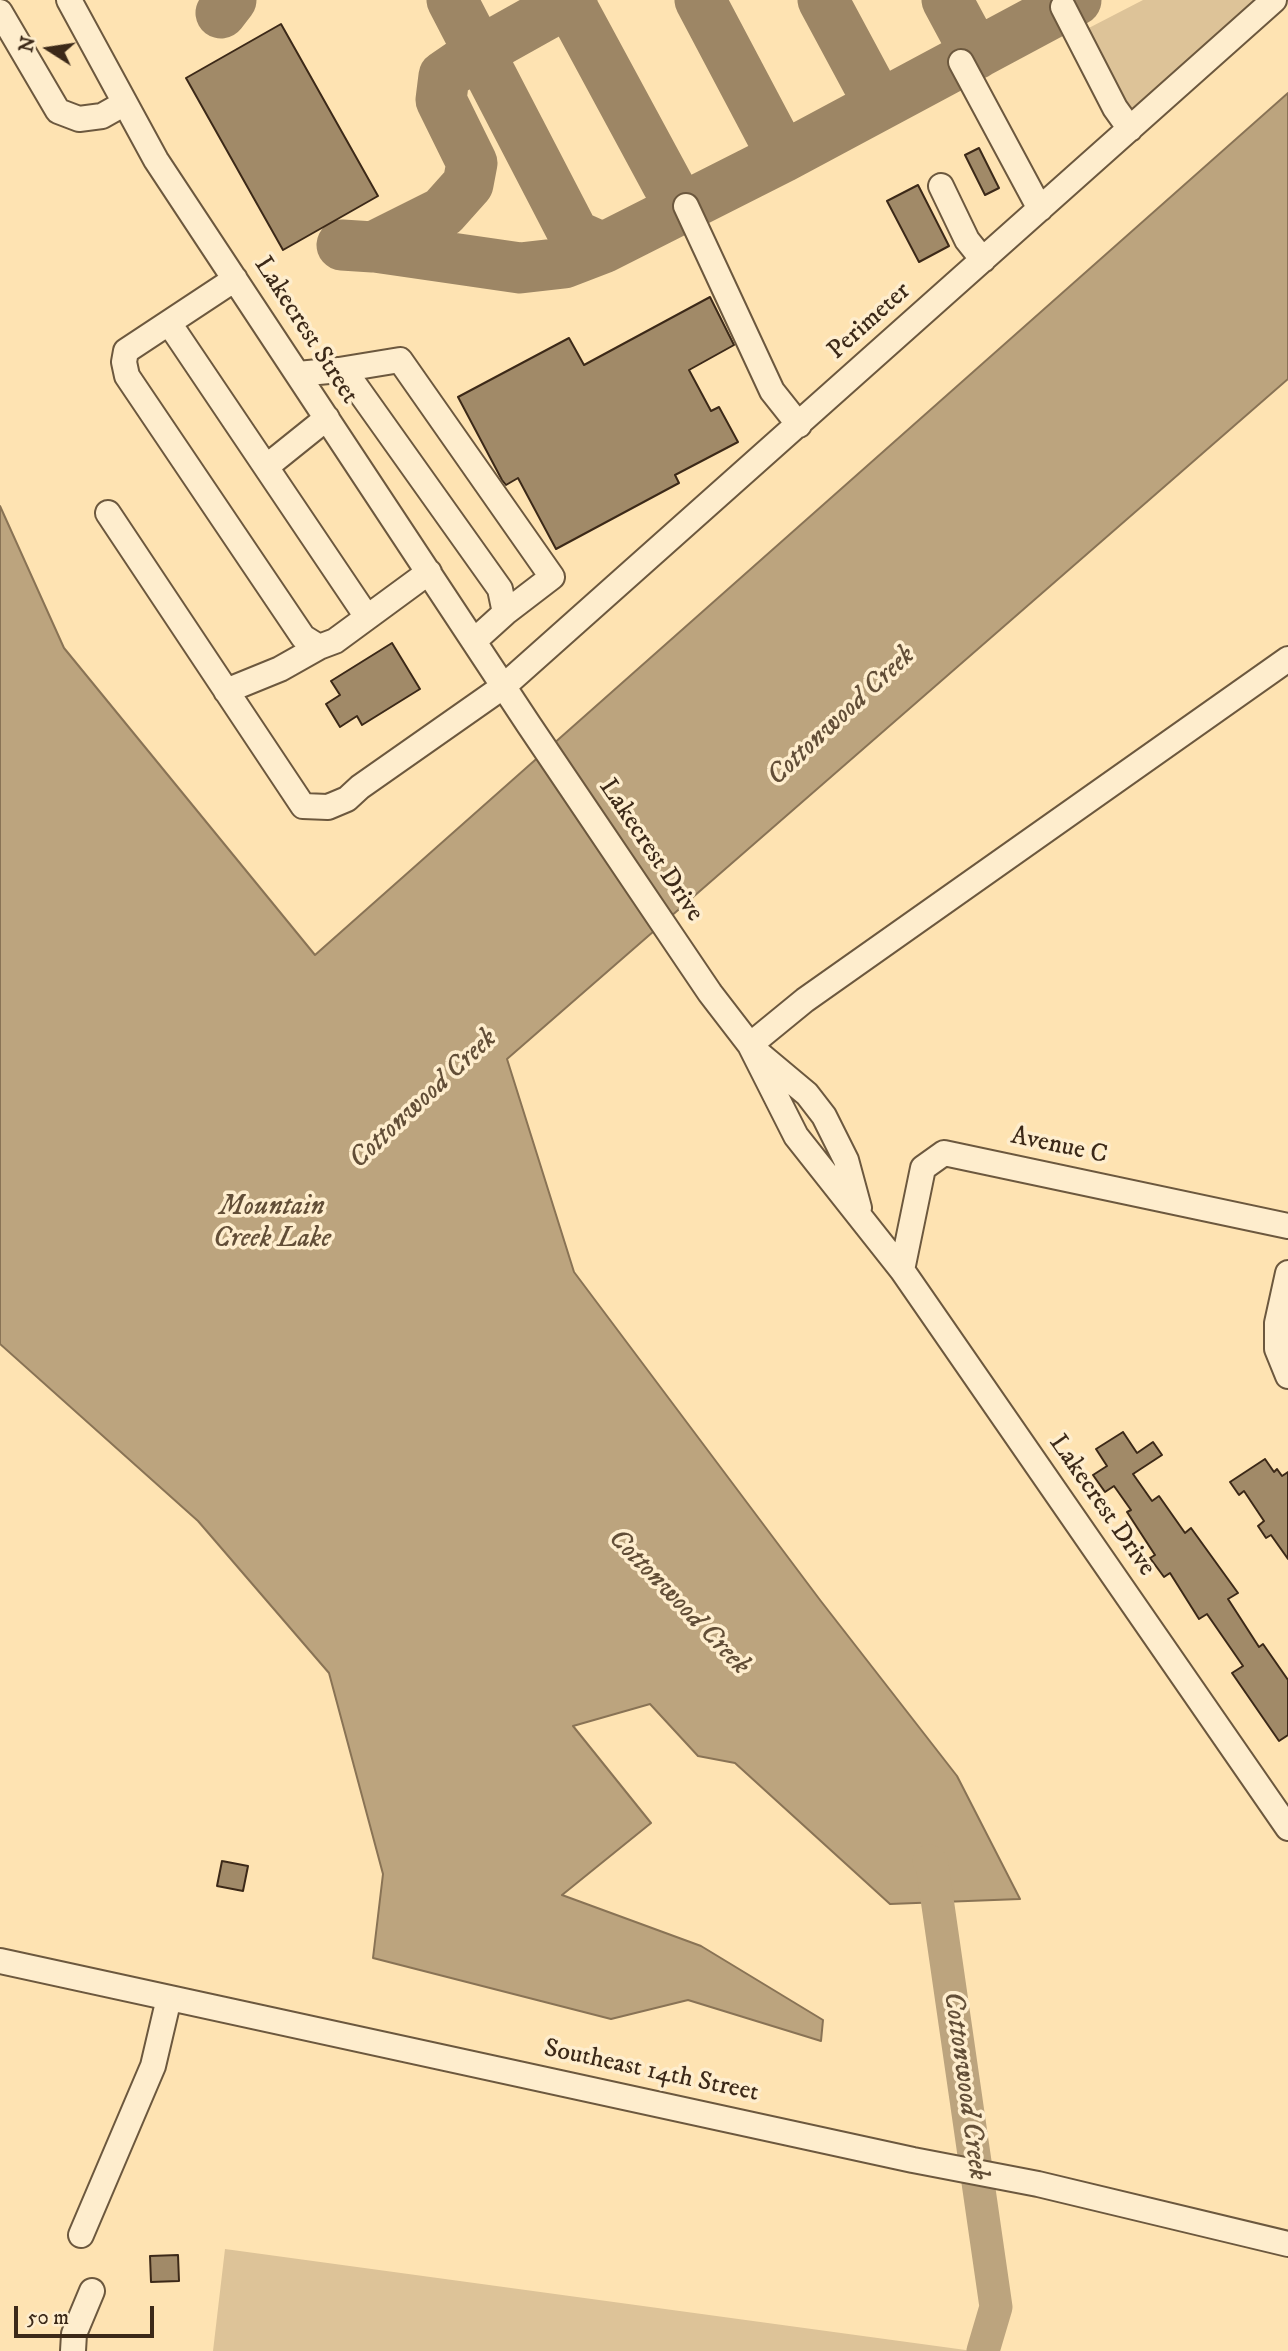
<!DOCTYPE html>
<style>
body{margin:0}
#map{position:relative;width:1288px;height:2351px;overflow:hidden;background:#fee3b2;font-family:"IM FELL DW Pica",serif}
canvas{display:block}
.north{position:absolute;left:14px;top:14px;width:70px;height:70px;-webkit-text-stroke:5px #feedcd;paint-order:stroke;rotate:282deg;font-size:19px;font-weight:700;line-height:28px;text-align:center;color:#3c2918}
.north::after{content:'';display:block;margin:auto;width:24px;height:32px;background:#3c2918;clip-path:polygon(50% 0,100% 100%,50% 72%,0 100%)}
.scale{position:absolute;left:14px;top:2306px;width:140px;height:32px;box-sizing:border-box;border:4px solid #3c2918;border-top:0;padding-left:9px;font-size:21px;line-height:24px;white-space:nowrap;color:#3c2918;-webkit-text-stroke:5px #feedcd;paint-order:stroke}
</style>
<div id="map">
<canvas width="1288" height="2351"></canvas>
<div class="north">N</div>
<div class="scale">50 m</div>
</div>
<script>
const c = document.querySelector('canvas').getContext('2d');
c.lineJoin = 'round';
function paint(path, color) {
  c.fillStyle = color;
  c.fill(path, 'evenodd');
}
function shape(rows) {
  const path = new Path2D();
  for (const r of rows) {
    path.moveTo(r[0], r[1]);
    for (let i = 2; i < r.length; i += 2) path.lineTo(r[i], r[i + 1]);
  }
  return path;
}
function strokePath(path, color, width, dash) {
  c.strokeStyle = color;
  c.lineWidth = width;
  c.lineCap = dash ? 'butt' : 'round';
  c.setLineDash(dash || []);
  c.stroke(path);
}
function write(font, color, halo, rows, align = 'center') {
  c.font = font + ' "IM FELL DW Pica",serif';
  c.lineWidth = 7;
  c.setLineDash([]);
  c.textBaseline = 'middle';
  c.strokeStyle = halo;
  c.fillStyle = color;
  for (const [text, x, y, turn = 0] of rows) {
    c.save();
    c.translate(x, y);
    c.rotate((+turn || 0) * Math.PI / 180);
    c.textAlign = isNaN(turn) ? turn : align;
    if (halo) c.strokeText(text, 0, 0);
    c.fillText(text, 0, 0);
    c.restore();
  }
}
paint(shape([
 [1143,0,1262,0,1139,110,1130,111,1083,31],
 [225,2249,973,2351,213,2351]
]), '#ddc398');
const water = shape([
 [1288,93,1288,379,507,1059,574,1272,820,1600,957,1776,1020,1899,890,1904,735,1763,698,1756,650,1704,573,1726,651,1823,562,1895,701,1946,823,2020,821,2041,688,2000,611,2019,373,1958,383,1874,329,1673,198,1521,0,1344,0,506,64,648,315,955,1288,93]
]);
paint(water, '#bca47e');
strokePath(water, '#897355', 2);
strokePath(shape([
 [929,1861,932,1864,996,2307,983,2351]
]), '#bca47e', 33);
strokePath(shape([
 [452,0,574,235,603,248,783,157,1076,0],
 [568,0,681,209],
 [700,0,783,157],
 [823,0,879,104],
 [947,0,976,54],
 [221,13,231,0],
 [342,245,373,247,443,212,468,184,472,163,441,100,444,76,479,52,572,0],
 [375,247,520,268,564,263,603,248]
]), '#9d8665', 51);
const building = shape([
 [281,24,378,196,283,250,186,78,281,24],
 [979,148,999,188,985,195,965,155,979,148],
 [918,185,949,246,919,262,887,201,918,185],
 [710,297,734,345,689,370,711,411,719,407,738,442,675,475,679,483,556,549,518,478,506,485,502,480,458,397,569,338,584,365,710,297],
 [392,643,420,689,362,725,357,716,340,727,326,704,340,695,331,681,392,643],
 [1123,1432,1137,1453,1153,1442,1162,1455,1133,1474,1152,1501,1159,1496,1185,1533,1191,1528,1238,1593,1228,1599,1259,1647,1263,1644,1288,1680,1288,1735,1279,1741,1232,1673,1243,1666,1207,1614,1199,1619,1170,1573,1164,1577,1150,1558,1155,1555,1127,1512,1131,1510,1114,1486,1105,1492,1093,1475,1107,1466,1096,1449,1123,1432],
 [1265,1459,1274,1472,1277,1469,1282,1476,1288,1472,1288,1559,1271,1535,1266,1538,1258,1526,1264,1521,1244,1491,1239,1495,1230,1482,1265,1459],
 [222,1861,248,1866,243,1891,217,1886,222,1861],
 [178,2255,179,2281,151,2282,150,2256,178,2255]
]);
paint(building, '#a18a68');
strokePath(building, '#3c2918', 2);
const minor = shape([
 [69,0,156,160,529,725,710,993,750,1045,796,1136,902,1270,1288,1828],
 [1063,7,1115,108,1130,129],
 [0,12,58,111,79,119,102,116,125,103],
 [961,62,1040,209],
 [941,186,967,240,983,260],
 [686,206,772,391,799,425],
 [235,279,126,351,124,362,127,376,303,637,319,647,335,641,429,572],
 [169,323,367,617],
 [339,370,400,360,552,577,505,613],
 [298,374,339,370,352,381,500,589,505,613,474,641],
 [266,467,327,418],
 [108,513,303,806,328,807,347,799,360,787,504,686,1274,0],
 [226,691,280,669,319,647],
 [750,1045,805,1000,1288,659],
 [758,1053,807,1094,824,1116,846,1160,859,1208],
 [902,1270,923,1168,944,1153,1288,1226],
 [1288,1273,1277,1323,1277,1349,1288,1376],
 [0,1961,913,2160,1038,2184,1288,2244],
 [81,2235,153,2066,169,1998],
 [73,2351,74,2334,92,2291]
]);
strokePath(minor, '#6c583e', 28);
strokePath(minor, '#feedcd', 24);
write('26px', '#3c2918', '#feedcd', [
 ["Perimeter",870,322,-42],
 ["Lakecrest Street",305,331,57],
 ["Lakecrest Drive",650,851,56],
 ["Avenue C",1059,1147,12],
 ["Lakecrest Drive",1101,1506,55],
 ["Southeast 14th Street",651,2072,12]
]);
write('italic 28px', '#624e37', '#feedcd', [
 ["Cottonwood Creek",842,717,-43],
 ["Cottonwood Creek",424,1100,-43],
 ["Mountain",272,1208],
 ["Creek Lake",272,1240],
 ["Cottonwood Creek",678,1603,46],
 ["Cottonwood Creek",964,2086,82]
]);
</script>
